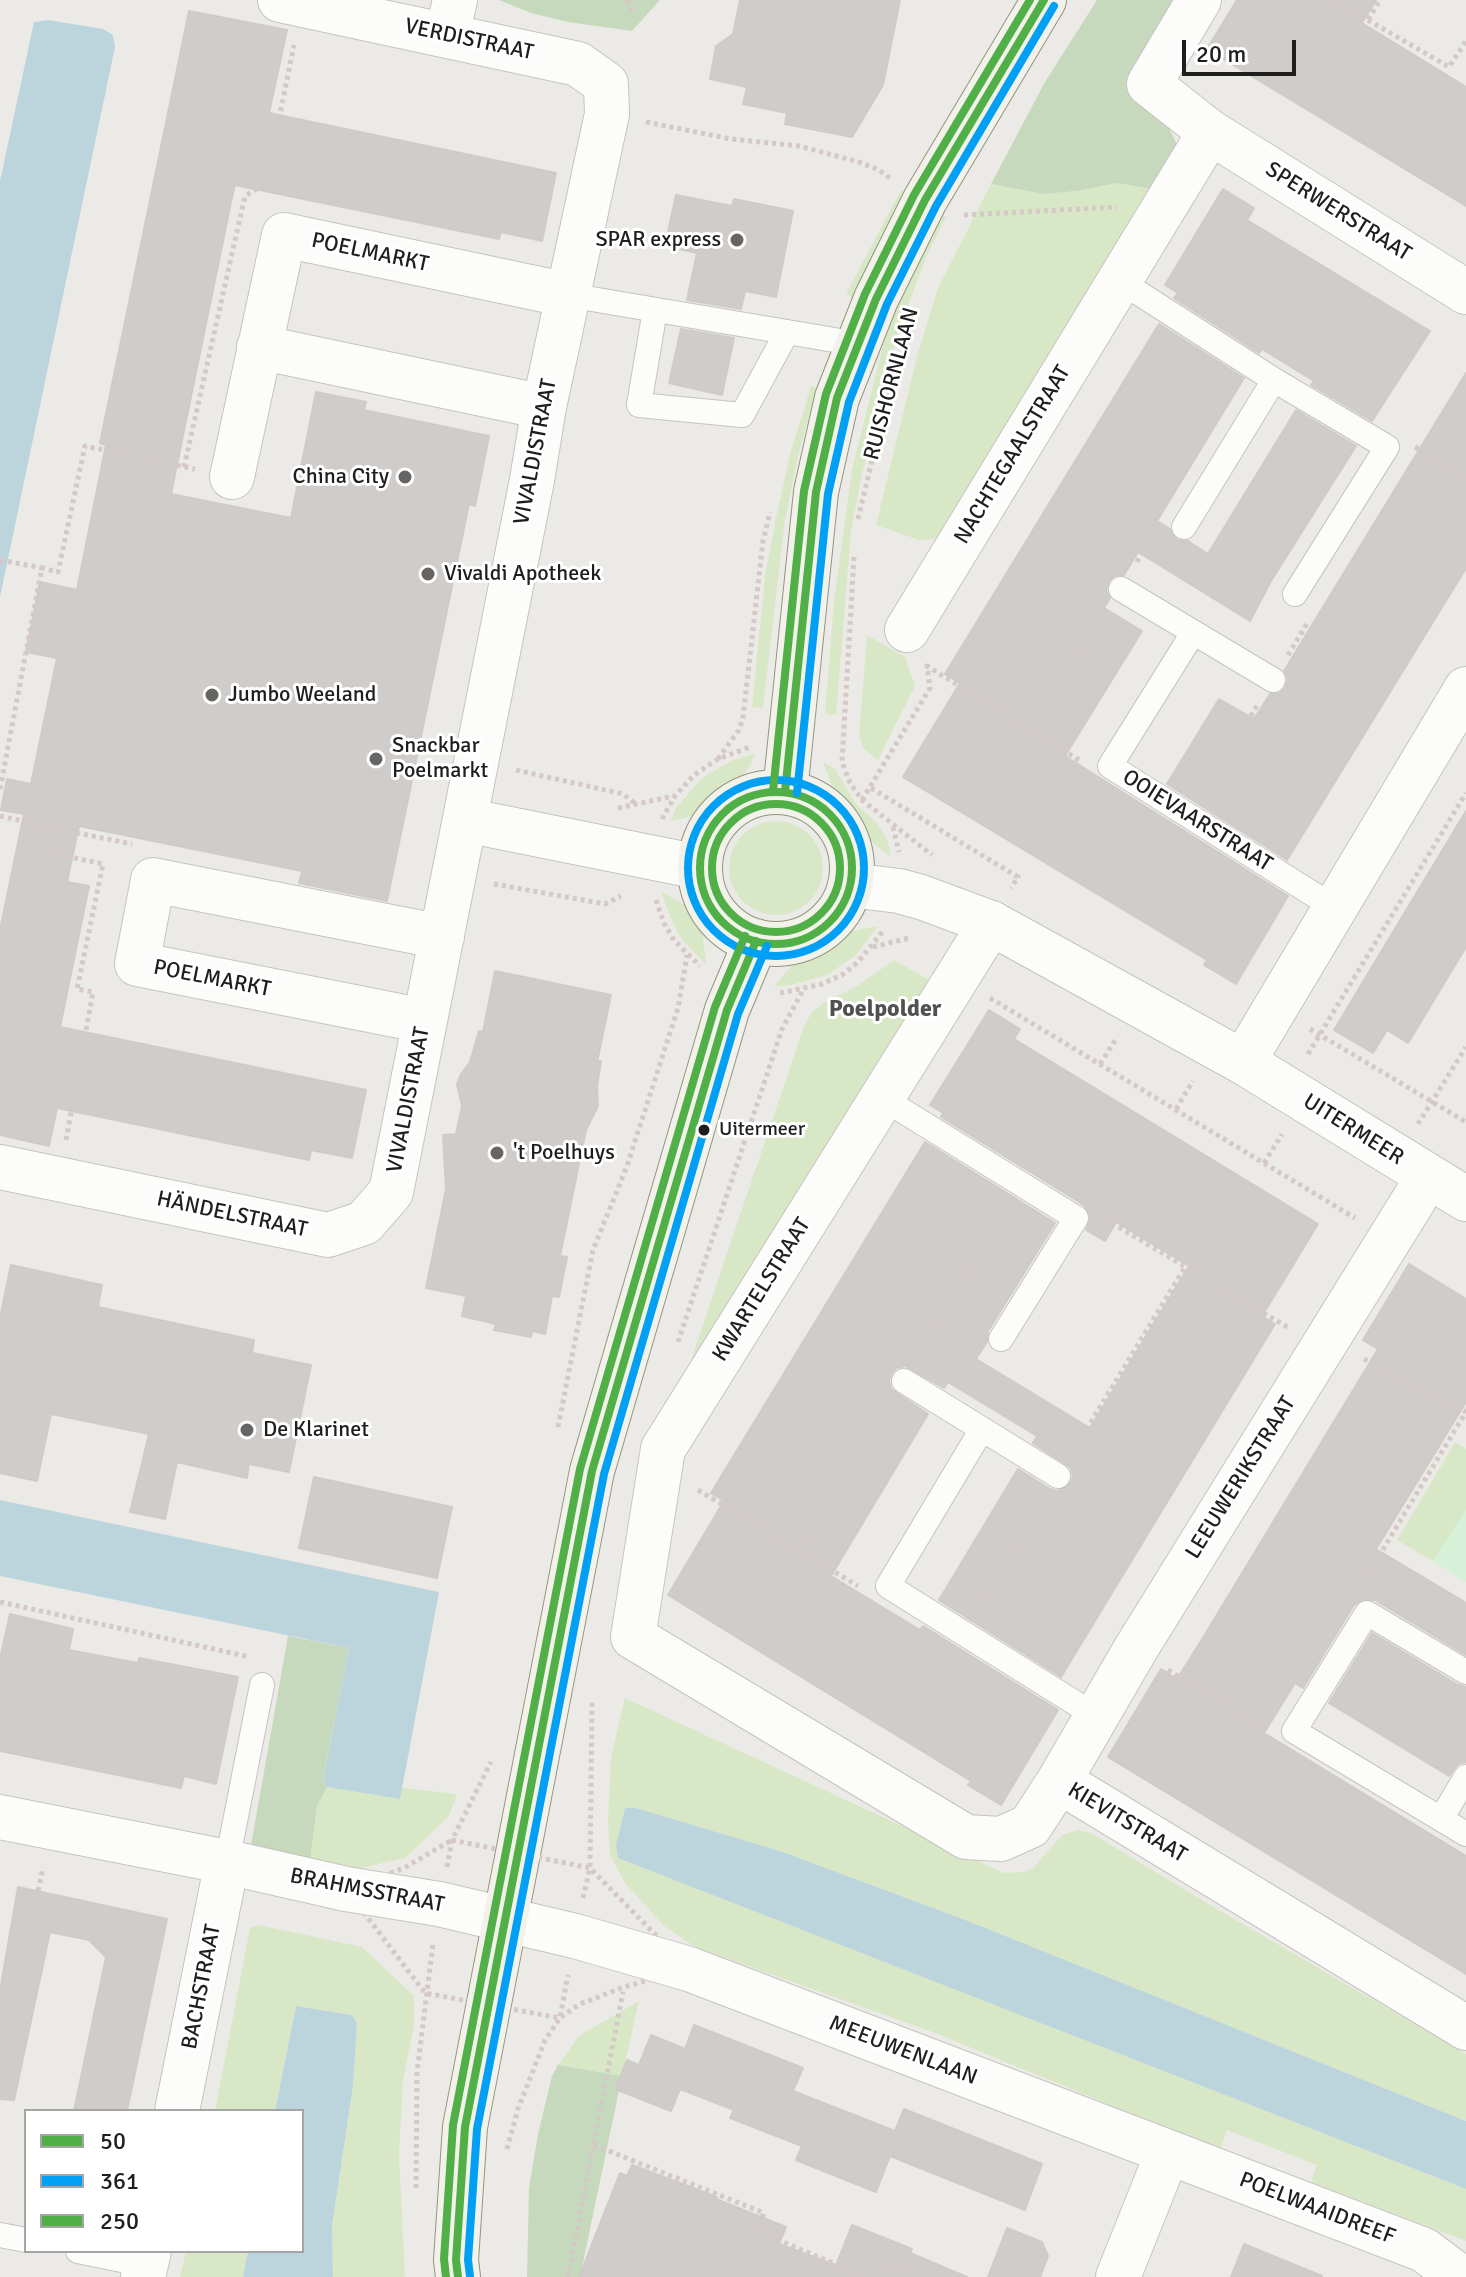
<!DOCTYPE html>
<meta charset="utf-8">
<style>
body{margin:0}
#map{position:relative;width:1466px;height:2277px;overflow:hidden;background:#eceae6;font-family:Signika,sans-serif}
canvas{display:block}
.legend{position:absolute;left:24px;top:2109px;width:280px;height:144px;box-sizing:border-box;background:#fff;border:2px solid #a5a5a5;margin:0;padding:10px 14px;list-style:none;font-size:24px;color:#1e1e1e}
.legend li{display:flex;align-items:center;gap:16px;height:40px}
.legend b{width:40px;border:2px solid #a5a5a5}
.scale{position:absolute;left:1182px;top:40px;width:114px;height:36px;box-sizing:border-box;border:4px solid #1e1e1e;border-top:0;padding-left:10px;font-size:24px;line-height:28px;white-space:nowrap;color:#1e1e1e;-webkit-text-stroke:6px #fff;paint-order:stroke}
</style>
<div id="map">
<canvas width="1466" height="2277"></canvas>
<ul class="legend">
<li><b style="height:10px;background:#50af46"></b>50</li>
<li><b style="height:10px;background:#02a0f4"></b>361</li>
<li><b style="height:10px;background:#50af46"></b>250</li>
</ul>
<div class="scale">20 m</div>
</div>
<script>
const c = document.querySelector('canvas').getContext('2d');
c.lineJoin = 'round';
function paint(path, color) {
  c.fillStyle = color;
  c.fill(path, 'evenodd');
}
function shape(rows) {
  const path = new Path2D();
  for (const r of rows) {
    if (r.length === 3) {
      path.moveTo(r[0] + r[2], r[1]);
      path.arc(r[0], r[1], r[2], 0, 2 * Math.PI);
      continue;
    }
    path.moveTo(r[0], r[1]);
    for (let i = 2; i < r.length; i += 2) path.lineTo(r[i], r[i + 1]);
  }
  return path;
}
function strokePath(path, color, width, dash) {
  c.strokeStyle = color;
  c.lineWidth = width;
  c.lineCap = dash ? 'butt' : 'round';
  c.setLineDash(dash || []);
  c.stroke(path);
}
function write(font, color, halo, rows, align = 'center') {
  c.font = font + ' Signika,sans-serif';
  c.lineWidth = 6;
  c.setLineDash([]);
  c.textBaseline = 'middle';
  c.strokeStyle = halo;
  c.fillStyle = color;
  for (const [text, x, y, turn = 0] of rows) {
    c.save();
    c.translate(x, y);
    c.rotate((+turn || 0) * Math.PI / 180);
    c.textAlign = isNaN(turn) ? turn : align;
    if (halo) c.strokeText(text, 0, 0);
    c.fillText(text, 0, 0);
    c.restore();
  }
}
paint(shape([
 [1117,183,1164,191,942,539,919,540,876,525,917,356,938,288,991,184,1043,194,1077,191],
 [901,190,908,194,853,298,846,294],
 [937,213,946,217,926,257,896,338,863,470,851,531,836,715,825,714,834,601,852,469,886,334],
 [811,386,817,388,799,452,785,520,763,708,752,707,765,576,776,518,791,451],
 [867,635,905,657,915,686,878,760,864,749,859,735],
 [755,754,749,768,731,788,693,816,671,821,676,808,702,778,733,760],
 [823,762,835,769,856,804,877,823,887,839,891,857,868,839,835,794],
 [776,868,47],
 [661,891,685,905,694,916,703,936,706,965,680,937,670,917],
 [878,926,856,955,827,975,791,985,774,986,796,961,819,953,853,931],
 [894,960,929,980,693,1367,689,1366,804,1026,812,1012,822,1004,857,986],
 [1455,1442,1466,1449,1466,1510,1433,1561,1397,1540],
 [625,1698,1004,1873,1025,1872,1034,1867,1062,1835,1078,1830,1093,1834,1210,1905,1466,2054,1466,2121,963,1919,780,1851,636,1808,625,1808,616,1845,619,1858,1466,2189,1466,2241,1311,2182,1317,2165,1227,2130,1220,2150,935,2033,695,1947,664,1926,625,1883,610,1855,608,1822,611,1757],
 [327,1787,400,1798,402,1788,457,1794,449,1816,405,1858,347,1871,310,1863,317,1806],
 [259,1925,362,1947,414,1996,414,2025,403,2080,399,2154,405,2277,333,2277,332,2226,353,2087,357,2024,352,2015,296,2006,275,2111,215,2111,250,1928],
 [639,2001,622,2076,558,2065,579,2036],
 [186,2251,248,2251,243,2277,180,2277]
]), '#d8e8c7');
paint(shape([
 [499,0,660,0,632,31,568,22,531,13],
 [1097,0,1181,0,1165,120,1178,147,1164,191,1117,183,1077,191,1043,194,991,184,1045,82],
 [288,1636,349,1648,323,1779,327,1787,317,1806,310,1863,250,1851],
 [558,2065,622,2076,580,2277,527,2277,529,2188,538,2134,552,2076]
]), '#c7d9bd');
paint(shape([
 [1466,1510,1466,1582,1433,1561]
]), '#d6f1d7');
paint(shape([
 [48,20,103,29,113,35,115,47,0,597,0,181,34,22],
 [0,1500,439,1592,400,1799,327,1787,323,1780,349,1648,0,1576],
 [625,1808,636,1808,780,1851,963,1919,1466,2121,1466,2189,618,1858,616,1845],
 [296,2006,352,2015,357,2023,353,2086,332,2226,333,2277,243,2277,248,2251,302,2251,302,2111,275,2111]
]), '#bcd5dd');
const building = shape([
 [740,0,900,0,883,85,852,137,785,124,787,113,743,104,747,87,710,79,716,46,733,34,740,0],
 [1237,0,1376,0,1362,23,1466,87,1466,206,1207,49,1237,0],
 [189,11,287,30,269,113,556,173,542,241,501,232,499,239,235,185,231,202,171,494,291,518,316,392,366,402,364,410,489,436,475,506,469,504,387,901,299,883,302,871,79,826,67,882,89,886,60,1027,366,1090,352,1158,311,1150,309,1160,57,1108,49,1146,0,1135,0,930,24,814,1,810,7,779,31,784,57,658,26,652,40,582,77,590,106,445,100,443,189,11],
 [1223,189,1254,208,1247,220,1430,331,1372,421,1311,385,1314,381,1262,349,1259,353,1174,298,1178,293,1165,285,1223,189],
 [676,195,732,206,734,199,793,211,776,297,745,291,741,309,687,300,697,253,665,246,676,195],
 [1159,324,1244,378,1157,521,1170,529,1177,540,1188,541,1208,554,1296,410,1356,446,1271,581,1250,621,1138,552,1124,575,1114,576,1109,581,1106,590,1110,598,1104,608,1142,631,1065,756,1288,896,1236,984,1204,965,1207,960,903,777,960,683,945,674,1159,324],
 [681,329,734,338,722,395,669,383,681,329],
 [1466,373,1466,568,1287,860,1167,784,1219,699,1254,719,1270,694,1280,693,1285,688,1288,679,1284,671,1466,373],
 [1466,811,1466,947,1408,1043,1387,1030,1373,1053,1334,1030,1466,811],
 [495,971,611,995,597,1062,601,1061,597,1086,598,1106,586,1130,560,1256,567,1257,559,1297,552,1296,545,1334,532,1331,531,1337,494,1330,496,1324,462,1316,466,1296,426,1288,446,1189,443,1135,456,1134,462,1106,457,1084,461,1074,470,1062,479,1031,483,1032,495,971],
 [989,1010,1020,1029,1014,1039,1318,1224,1262,1316,1275,1324,1061,1677,939,1600,1018,1469,1050,1489,1058,1491,1071,1483,1073,1476,1071,1468,1033,1443,1037,1436,948,1382,944,1388,905,1366,896,1368,891,1374,889,1381,891,1389,928,1414,831,1576,920,1630,923,1626,1058,1710,1001,1805,968,1785,971,1781,668,1595,724,1501,711,1493,925,1142,1055,1223,988,1331,987,1342,976,1359,1090,1428,1189,1266,1116,1222,1105,1241,1086,1230,1091,1218,1084,1205,941,1117,943,1113,930,1105,989,1010],
 [1409,1264,1466,1299,1466,1402,1376,1549,1466,1603,1466,1655,1375,1600,1361,1600,1354,1605,1303,1688,1295,1683,1264,1733,1466,1856,1466,1974,1108,1757,1161,1669,1177,1679,1201,1641,1378,1349,1363,1340,1409,1264],
 [11,1265,102,1285,98,1307,254,1340,252,1353,311,1365,289,1472,249,1464,247,1478,177,1462,165,1519,130,1512,149,1434,51,1414,37,1481,0,1473,0,1318,11,1265],
 [314,1477,452,1507,437,1578,299,1548,314,1477],
 [10,1614,73,1629,69,1650,138,1663,139,1658,238,1677,216,1784,184,1776,181,1788,0,1751,0,1659,10,1614],
 [1372,1633,1458,1685,1466,1687,1466,1762,1458,1764,1449,1776,1329,1703,1372,1633],
 [18,1887,167,1919,127,2111,74,2111,106,1957,89,1940,50,1932,14,2100,0,2099,0,1991,18,1887],
 [694,2025,803,2068,793,2091,826,2104,895,2131,904,2109,1042,2164,1025,2210,890,2156,876,2192,796,2160,802,2146,730,2118,734,2110,680,2089,671,2111,615,2089,627,2060,639,2065,651,2035,685,2049,694,2025],
 [632,2165,717,2197,716,2199,786,2227,779,2244,836,2265,852,2225,912,2249,910,2253,967,2277,579,2277,620,2173,627,2176,632,2165],
 [1007,2228,1042,2242,1048,2256,1040,2277,988,2277,1007,2228],
 [1244,2244,1322,2276,1322,2277,1231,2277,1244,2244]
]);
paint(building, '#cfccc9');
strokePath(building, '#cfccc8', 2);
const service = shape([
 [1120,281,1274,380,1387,447,1295,594],
 [568,295,858,344],
 [655,310,639,405,742,415,787,332],
 [1184,527,1274,380],
 [1121,589,1273,680],
 [1193,633,1110,766,1335,908],
 [882,1098,1076,1218,1001,1339],
 [904,1381,1058,1476],
 [982,1429,888,1586,1096,1716],
 [1466,1672,1367,1613,1294,1731,1466,1834],
 [1441,1819,1466,1777],
 [227,1862,262,1685],
 [0,2235,26,2240],
 [78,2251,146,2265]
]);
const minor = shape([
 [1199,0,1149,84,1210,132,1466,292],
 [447,36,455,0],
 [259,347,544,407],
 [232,477,284,235,568,295],
 [907,630,1210,132],
 [465,820,699,867],
 [991,923,663,1449,633,1637,966,1837,1001,1839,1030,1826,1059,1781,1466,2028],
 [425,1021,137,964,153,880,442,937],
 [1243,1062,1466,689],
 [0,1167,328,1235,364,1223,391,1192,532,480,544,407,607,114,606,84,578,64,280,0],
 [1059,1781,1135,1650,1428,1177],
 [0,1817,227,1862,346,1889,439,1904,575,1936,689,1969,1168,2152,1118,2277],
 [177,2111,227,1862],
 [1168,2152,1424,2250,1460,2277],
 [143,2277,149,2251]
]);
const tertiary = shape([
 [850,885,899,891,921,897,991,923,1243,1062,1466,1199]
]);
const secondary = shape([
 [776,868,76],
 [785,792,816,492,837,398,876,299,925,200,1044,0],
 [458,2277,456,2260,465,2127,592,1471,727,1010,756,941]
]);
strokePath(service, '#c5c4c2', 26);
strokePath(minor, '#c5c4c2', 46);
strokePath(tertiary, '#c5c4c2', 46);
strokePath(secondary, '#929480', 46);
strokePath(shape([
 [628,0,634,15],
 [1334,0,1368,20,1380,0],
 [1368,20,1449,67,1466,41],
 [646,122,731,139,799,146,859,162,879,170,891,179],
 [964,215,1117,207],
 [1415,447,1466,477],
 [184,467,245,196,266,183,294,45],
 [858,519,890,385],
 [854,557,842,762,850,783,862,800,932,855],
 [0,560,42,568],
 [1137,562,1154,533],
 [1288,655,1308,622],
 [1034,732,1105,615],
 [718,759,739,730,743,717,763,541,770,512],
 [516,770,623,794,636,804],
 [871,788,1018,877,1011,888],
 [0,789,42,568,58,572,85,446,195,469],
 [1206,792,1258,704],
 [862,800,930,688,927,666,1079,760],
 [618,808,674,796],
 [0,816,53,828],
 [662,819,675,796,694,775,718,759,750,747],
 [893,827,899,852],
 [494,884,605,904,621,896],
 [656,900,664,923,674,940,700,966],
 [873,947,909,938],
 [780,993,822,984,842,975,858,962,883,931],
 [990,998,1355,1218],
 [1310,1029,1466,1122],
 [1308,1054,1466,793],
 [1100,1064,1116,1039],
 [1176,1109,1193,1081],
 [1418,1124,1466,1047],
 [66,1140,93,992,77,989,103,864,47,852,53,828,132,844],
 [1264,1163,1282,1134],
 [1105,1219,1289,1328],
 [678,1342,782,1029,803,990],
 [919,1356,1008,1210],
 [558,1427,593,1250,627,1166,678,1008,687,955],
 [1074,1450,1185,1267],
 [698,1490,858,1586],
 [800,1552,889,1405],
 [1362,1584,1466,1412,1362,1358],
 [0,1602,250,1657],
 [978,1608,1044,1500],
 [1168,1670,1266,1729],
 [452,1840,590,1868,689,1969,624,1987,580,2004,560,2018,425,1993,346,1889,404,1868,452,1840],
 [447,1867,452,1840,491,1762],
 [583,1898,590,1868,592,1701],
 [0,2079,43,1867],
 [594,2145,764,2213,757,2231,866,2277],
 [507,2149,518,2109,545,2040,560,2018,568,1975],
 [416,2188,417,2072,433,1944],
 [568,2277,623,1992],
 [879,2277,883,2263,909,2273,916,2259]
]), '#d5c9c7', 5, [4, 4]);
strokePath(service, '#fcfcfb', 24);
strokePath(minor, '#fcfcfb', 44);
strokePath(tertiary, '#fcfcfb', 44);
strokePath(secondary, '#f2f2ea', 44);
strokePath(shape([
 [776,868,76],
 [785,792,816,492,837,398,876,299,925,200,1044,0],
 [458,2277,456,2260,465,2127,592,1471,727,1010,756,941]
]), '#50af46', 8);
strokePath(shape([
 [776,868,88],
 [797,793,828,494,849,402,887,304,936,206,1054,6],
 [470,2276,468,2260,477,2129,604,1474,738,1014,767,946]
]), '#02a0f4', 8);
strokePath(shape([
 [773,791,804,491,826,394,865,294,914,195,1030,0],
 [776,868,64],
 [446,2277,444,2259,453,2125,580,1469,715,1007,745,936]
]), '#50af46', 8);
for (const [x, y, r, color] of [
 [737,240,8,"#666564"],
 [405,477,8,"#666564"],
 [428,574,8,"#666564"],
 [212,695,8,"#666564"],
 [376,759,8,"#666564"],
 [704,1130,7,"#1e1e1e"],
 [497,1153,8,"#666564"],
 [247,1430,8,"#666564"]
]) {
  const dot = new Path2D();
  dot.arc(x, y, r, 0, 2 * Math.PI);
  c.fillStyle = color;
  c.fill(dot);
  strokePath(dot, '#fff', 3);
}
write('20px', '#1e1e1e', '#fff', [
 ["Uitermeer",719,1130]
], 'left');
write('22px', '#1e1e1e', '#fff', [
 ["VERDISTRAAT",469,40,12],
 ["SPERWERSTRAAT",1338,212,32],
 ["POELMARKT",370,253,12],
 ["RUISHORNLAAN",892,384,-75],
 ["VIVALDISTRAAT",536,452,-79],
 ["NACHTEGAALSTRAAT",1013,455,-59],
 ["OOIEVAARSTRAAT",1197,821,32],
 ["POELMARKT",212,979,11],
 ["VIVALDISTRAAT",409,1100,-79],
 ["UITERMEER",1353,1130,32],
 ["HÄNDELSTRAAT",232,1215,12],
 ["KWARTELSTRAAT",762,1290,-58],
 ["LEEUWERIKSTRAAT",1241,1478,-58],
 ["KIEVITSTRAAT",1127,1823,31],
 ["BRAHMSSTRAAT",367,1891,11],
 ["BACHSTRAAT",202,1987,-79],
 ["MEEUWENLAAN",903,2051,21],
 ["POELWAAIDREEF",1317,2209,21]
]);
write('22px', '#1e1e1e', '#fff', [
 ["SPAR express",721,240,"right"],
 ["China City",389,477,"right"],
 ["Vivaldi Apotheek",444,574],
 ["Jumbo Weeland",228,695],
 ["Snackbar",392,746],
 ["Poelmarkt",392,771],
 ["'t Poelhuys",513,1153],
 ["De Klarinet",263,1430]
], 'left');
write('bold 24px', '#515151', '#fff', [
 ["Poelpolder",885,1010]
]);
</script>
